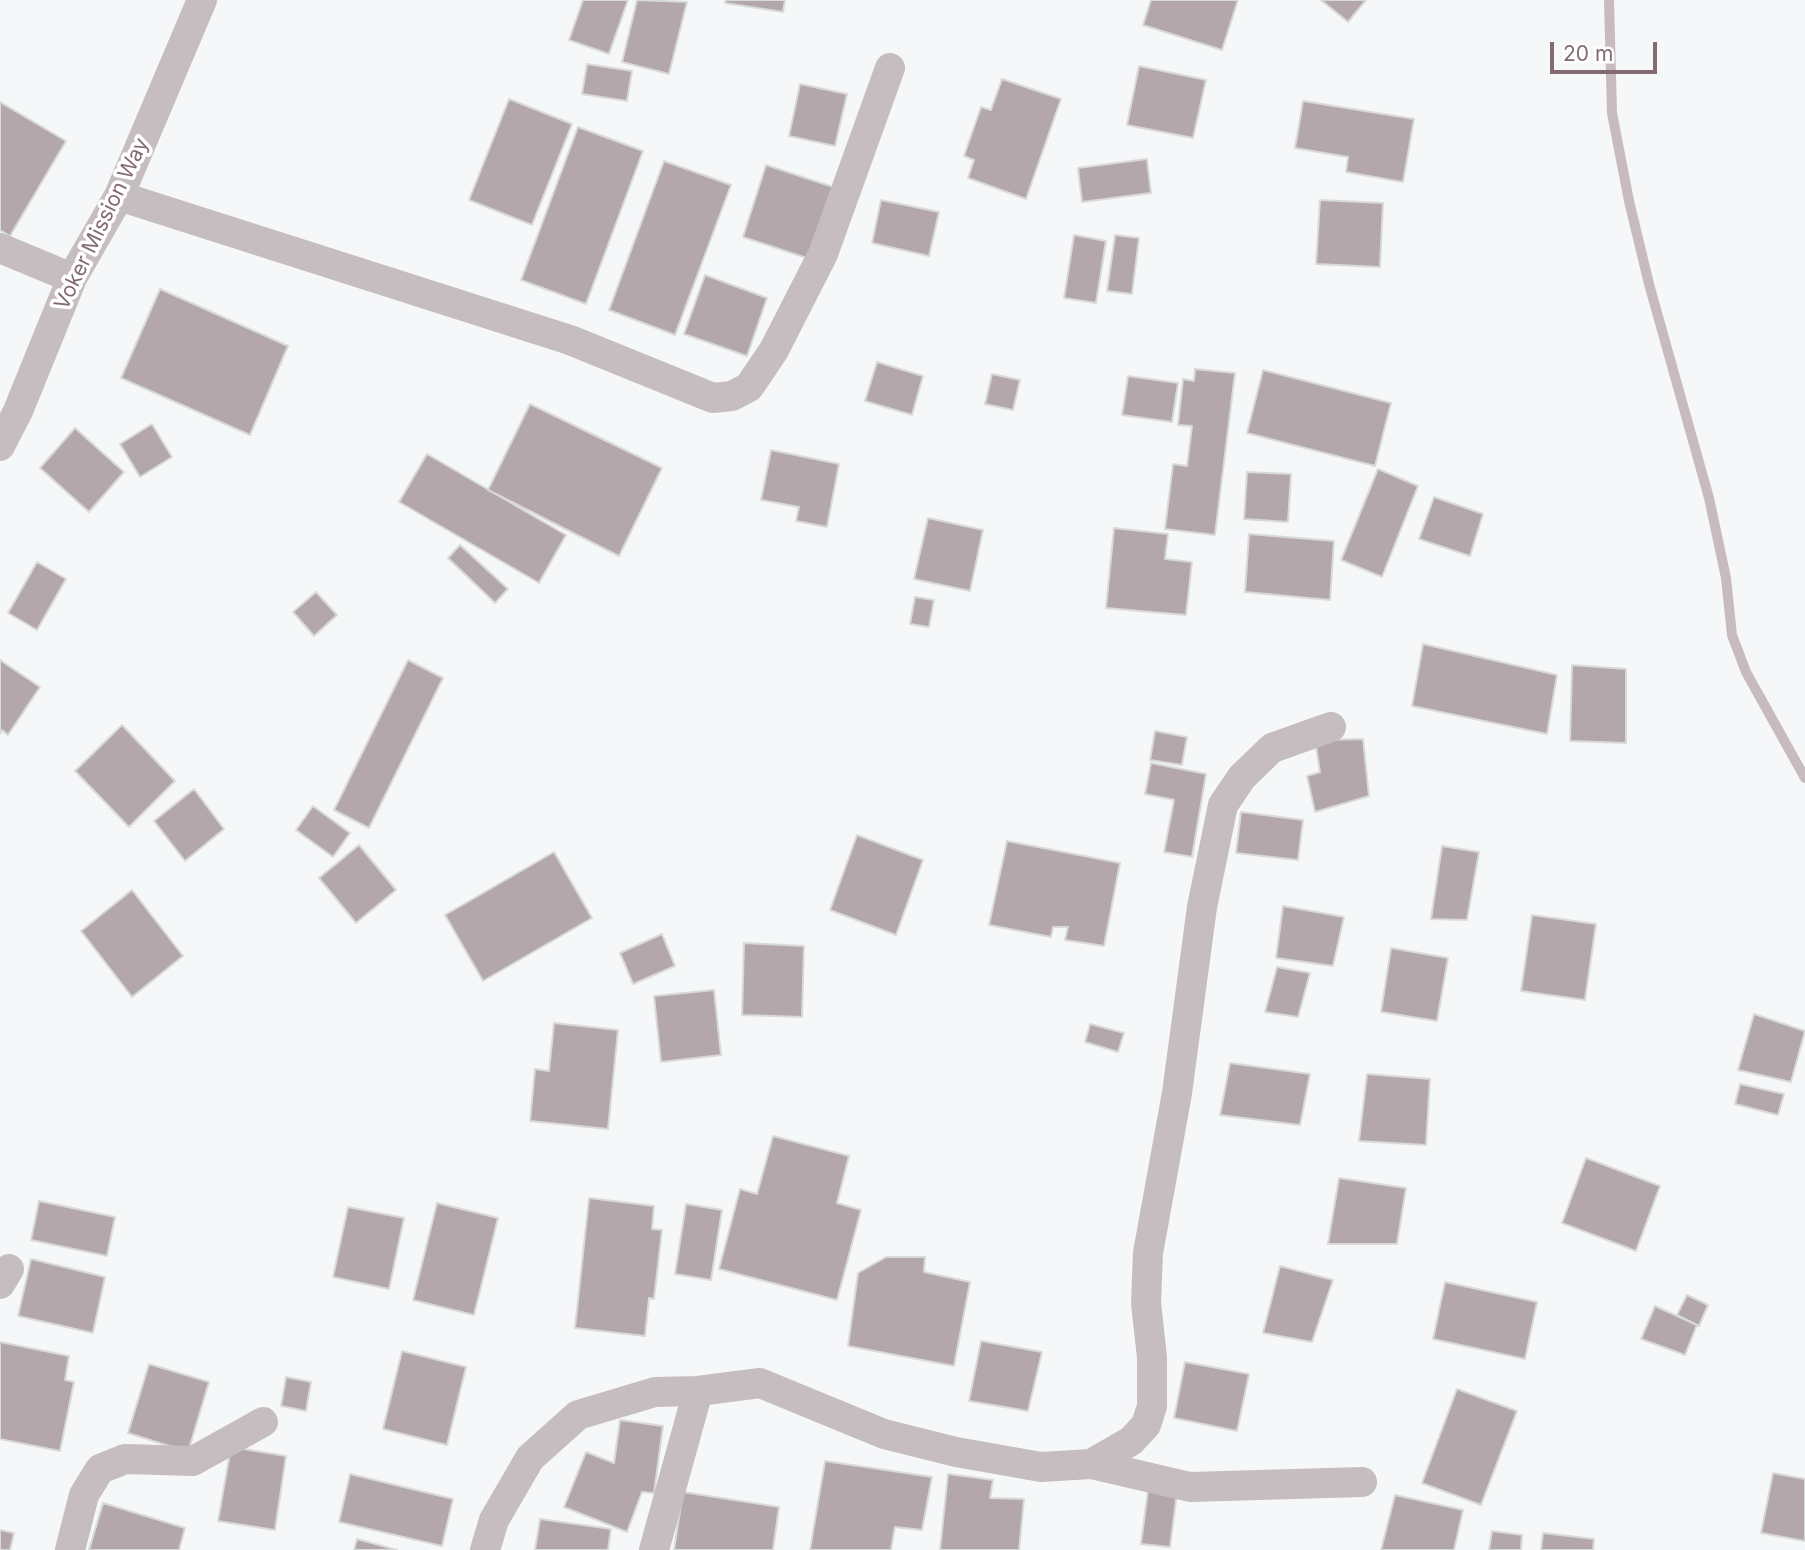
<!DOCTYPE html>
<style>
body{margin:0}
#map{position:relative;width:1805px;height:1550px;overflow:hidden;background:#f6f7f8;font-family:Inter,sans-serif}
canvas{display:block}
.scale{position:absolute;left:1550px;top:42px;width:107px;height:32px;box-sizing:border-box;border:4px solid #836a71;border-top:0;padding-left:9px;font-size:21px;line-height:24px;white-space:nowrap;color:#836a71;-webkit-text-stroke:5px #fff;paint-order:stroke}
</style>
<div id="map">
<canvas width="1805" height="1550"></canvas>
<div class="scale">20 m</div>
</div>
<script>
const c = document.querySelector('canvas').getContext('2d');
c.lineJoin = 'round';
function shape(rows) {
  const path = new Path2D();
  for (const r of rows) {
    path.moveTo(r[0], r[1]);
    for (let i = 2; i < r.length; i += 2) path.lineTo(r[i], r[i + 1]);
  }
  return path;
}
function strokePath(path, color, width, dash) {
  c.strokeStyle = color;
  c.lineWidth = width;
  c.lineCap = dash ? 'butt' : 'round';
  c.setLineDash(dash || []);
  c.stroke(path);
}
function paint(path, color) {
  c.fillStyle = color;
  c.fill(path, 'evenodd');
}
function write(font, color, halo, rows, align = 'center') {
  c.font = font + ' Inter,sans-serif';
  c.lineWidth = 7;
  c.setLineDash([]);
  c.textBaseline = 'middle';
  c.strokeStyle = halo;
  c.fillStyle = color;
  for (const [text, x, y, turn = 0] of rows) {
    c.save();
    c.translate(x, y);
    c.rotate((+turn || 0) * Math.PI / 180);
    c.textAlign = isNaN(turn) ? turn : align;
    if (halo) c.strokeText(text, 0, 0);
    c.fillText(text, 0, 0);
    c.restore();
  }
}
strokePath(shape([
 [1609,0,1612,113,1629,201,1649,284,1709,498,1726,578,1732,635,1746,672,1805,778]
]), '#c8bbc0', 10);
const building = shape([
 [583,0,628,0,609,54,569,40,583,0],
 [637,0,687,2,669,74,622,62,637,0],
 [726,0,785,0,783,12,725,3,726,0],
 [1151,0,1238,0,1222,50,1143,25,1151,0],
 [1321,0,1366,0,1348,22,1321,0],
 [587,64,632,71,627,101,582,94,587,64],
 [1139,66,1206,80,1193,138,1127,125,1139,66],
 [1002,79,1061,99,1026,199,968,178,974,160,964,156,981,107,991,110,1002,79],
 [800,84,847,94,835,146,789,136,800,84],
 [509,99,572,124,532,225,469,200,509,99],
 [1303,101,1414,119,1403,182,1346,172,1348,157,1295,148,1303,101],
 [0,102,66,141,10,236,0,230,0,102],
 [578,127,643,151,586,304,521,280,578,127],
 [1147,159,1151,193,1082,202,1078,168,1147,159],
 [664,161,731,185,675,335,609,310,664,161],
 [766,165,833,187,810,259,743,237,766,165],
 [881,200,939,212,929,256,872,243,881,200],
 [1320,200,1383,203,1380,267,1316,264,1320,200],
 [1074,235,1106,241,1096,303,1064,298,1074,235],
 [1115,235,1139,238,1132,294,1107,291,1115,235],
 [705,275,767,298,747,356,684,334,705,275],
 [160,289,288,346,250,435,121,378,160,289],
 [877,362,923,376,912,415,865,401,877,362],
 [1195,369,1235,373,1215,535,1165,529,1173,464,1187,466,1192,426,1178,425,1183,379,1194,381,1195,369],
 [1263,370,1391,403,1375,466,1247,433,1263,370],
 [992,374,1020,380,1013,410,985,404,992,374],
 [1128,376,1178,383,1172,422,1122,415,1128,376],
 [530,404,662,468,619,556,488,490,530,404],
 [152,424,172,457,140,477,120,444,152,424],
 [75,428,124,472,89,512,40,468,75,428],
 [771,450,839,464,827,527,796,521,799,507,761,500,771,450],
 [427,454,566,535,539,583,399,502,427,454],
 [1378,469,1418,486,1382,577,1341,560,1378,469],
 [1247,472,1291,474,1288,522,1244,519,1247,472],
 [1434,497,1483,514,1470,556,1419,539,1434,497],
 [928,518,983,530,970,591,914,579,928,518],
 [1114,528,1168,534,1165,559,1192,562,1186,615,1106,608,1114,528],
 [1249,534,1334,541,1330,600,1245,592,1249,534],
 [460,545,508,589,495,603,448,558,460,545],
 [37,562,66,579,37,630,8,613,37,562],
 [316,592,337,615,314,636,293,612,316,592],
 [915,597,934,600,929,627,910,624,915,597],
 [1423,644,1557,675,1547,734,1412,706,1423,644],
 [0,660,40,687,8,735,2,730,0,734,0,660],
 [408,660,443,678,369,828,334,810,408,660],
 [1572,665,1626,669,1626,743,1570,741,1572,665],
 [122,725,175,781,129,827,75,771,122,725],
 [1155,731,1187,737,1182,765,1150,760,1155,731],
 [1363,739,1369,796,1315,812,1307,776,1320,772,1315,740,1363,739],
 [1151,763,1206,774,1192,857,1164,852,1174,800,1145,794,1151,763],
 [194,789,224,829,185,861,154,821,194,789],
 [313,806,350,833,333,857,296,830,313,806],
 [1241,812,1303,820,1298,860,1236,853,1241,812],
 [857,835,923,860,896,935,830,910,857,835],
 [1007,841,1120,863,1104,946,1065,940,1068,927,1053,927,1051,937,989,925,1007,841],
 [359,845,396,890,356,923,319,878,359,845],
 [1442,846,1479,852,1467,920,1431,919,1442,846],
 [554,852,592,918,483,981,445,915,554,852],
 [132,890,183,956,132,997,81,931,132,890],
 [1283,906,1344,917,1333,966,1276,958,1283,906],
 [1532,915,1596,924,1585,1000,1521,991,1532,915],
 [662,934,675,966,633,984,620,953,662,934],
 [744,943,804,946,802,1017,742,1015,744,943],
 [1391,948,1448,958,1437,1021,1381,1012,1391,948],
 [1277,967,1310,973,1298,1017,1265,1012,1277,967],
 [714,990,721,1055,661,1062,654,996,714,990],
 [1754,1014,1805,1031,1791,1082,1738,1070,1754,1014],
 [554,1023,618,1030,608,1129,530,1121,535,1069,549,1071,554,1023],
 [1090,1024,1124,1033,1118,1052,1085,1042,1090,1024],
 [1230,1063,1310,1074,1300,1125,1220,1115,1230,1063],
 [1367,1074,1430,1079,1426,1145,1359,1141,1367,1074],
 [1740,1084,1784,1094,1778,1115,1735,1104,1740,1084],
 [773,1136,849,1156,837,1203,861,1210,837,1300,719,1269,740,1189,757,1194,773,1136],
 [1586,1158,1660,1186,1636,1251,1562,1223,1586,1158],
 [1339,1178,1406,1188,1397,1244,1328,1244,1339,1178],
 [589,1198,654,1206,652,1229,662,1230,654,1299,649,1298,645,1336,575,1328,589,1198],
 [39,1201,115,1217,107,1256,31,1240,39,1201],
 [437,1203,498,1218,474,1315,413,1300,437,1203],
 [686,1204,722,1210,711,1280,675,1274,686,1204],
 [348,1207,404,1218,389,1289,333,1277,348,1207],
 [886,1257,925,1257,924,1272,970,1282,954,1366,848,1346,858,1273,886,1257],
 [31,1259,105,1277,93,1333,18,1316,31,1259],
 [1280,1266,1333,1280,1312,1342,1263,1333,1280,1266],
 [1445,1282,1537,1302,1525,1359,1433,1339,1445,1282],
 [1687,1295,1708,1305,1699,1326,1677,1315,1687,1295],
 [1655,1306,1697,1325,1685,1355,1641,1339,1655,1306],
 [981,1341,1042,1352,1028,1411,969,1401,981,1341],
 [0,1342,69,1356,65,1380,74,1382,60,1451,0,1439,0,1342],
 [402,1351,466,1367,447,1445,383,1429,402,1351],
 [1185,1362,1249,1374,1237,1431,1174,1418,1185,1362],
 [149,1364,209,1382,188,1452,128,1433,149,1364],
 [286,1377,311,1382,306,1411,281,1406,286,1377],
 [1457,1389,1517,1411,1481,1505,1422,1483,1457,1389],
 [620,1420,663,1426,654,1493,642,1492,627,1532,564,1507,586,1452,614,1463,620,1420],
 [231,1447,286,1456,275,1530,218,1521,231,1447],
 [825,1461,932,1477,922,1530,895,1527,891,1550,810,1550,825,1461],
 [1773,1473,1805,1479,1805,1541,1761,1533,1773,1473],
 [350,1474,453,1499,442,1546,339,1522,350,1474],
 [948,1474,993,1480,990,1498,1024,1499,1019,1550,940,1550,948,1474],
 [1149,1482,1178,1485,1170,1547,1141,1544,1149,1482],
 [683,1492,779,1507,773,1550,674,1550,683,1492],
 [1395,1495,1463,1510,1454,1550,1381,1550,1395,1495],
 [103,1503,185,1528,179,1550,89,1550,103,1503],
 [540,1519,611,1529,608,1550,535,1550,540,1519],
 [0,1530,14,1533,10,1550,0,1550,0,1530],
 [1492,1531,1522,1535,1521,1550,1489,1550,1492,1531],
 [1543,1533,1594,1539,1593,1550,1541,1550,1543,1533],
 [357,1539,397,1550,354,1550,357,1539]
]);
paint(building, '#b4a7ab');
strokePath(building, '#d8d9d9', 2);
strokePath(shape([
 [119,196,570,340,713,398,732,396,749,387,774,350,823,254,890,68],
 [0,248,72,278],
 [0,446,18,411,72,278,119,196,202,0],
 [0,1284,9,1269],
 [1091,1464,1190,1487,1362,1482],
 [70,1550,84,1495,100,1469,125,1459,193,1461,263,1422],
 [485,1550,494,1520,530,1458,578,1415,655,1392,698,1391,760,1383,884,1434,956,1452,1041,1467,1091,1464,1131,1441,1146,1425,1152,1406,1152,1357,1146,1303,1148,1253,1177,1093,1202,907,1223,805,1242,777,1272,748,1331,727],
 [654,1550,698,1391]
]), '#c5bdbf', 30);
write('21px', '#836a71', '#fff', [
 ["Voker Mission Way",102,224,-64]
]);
</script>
